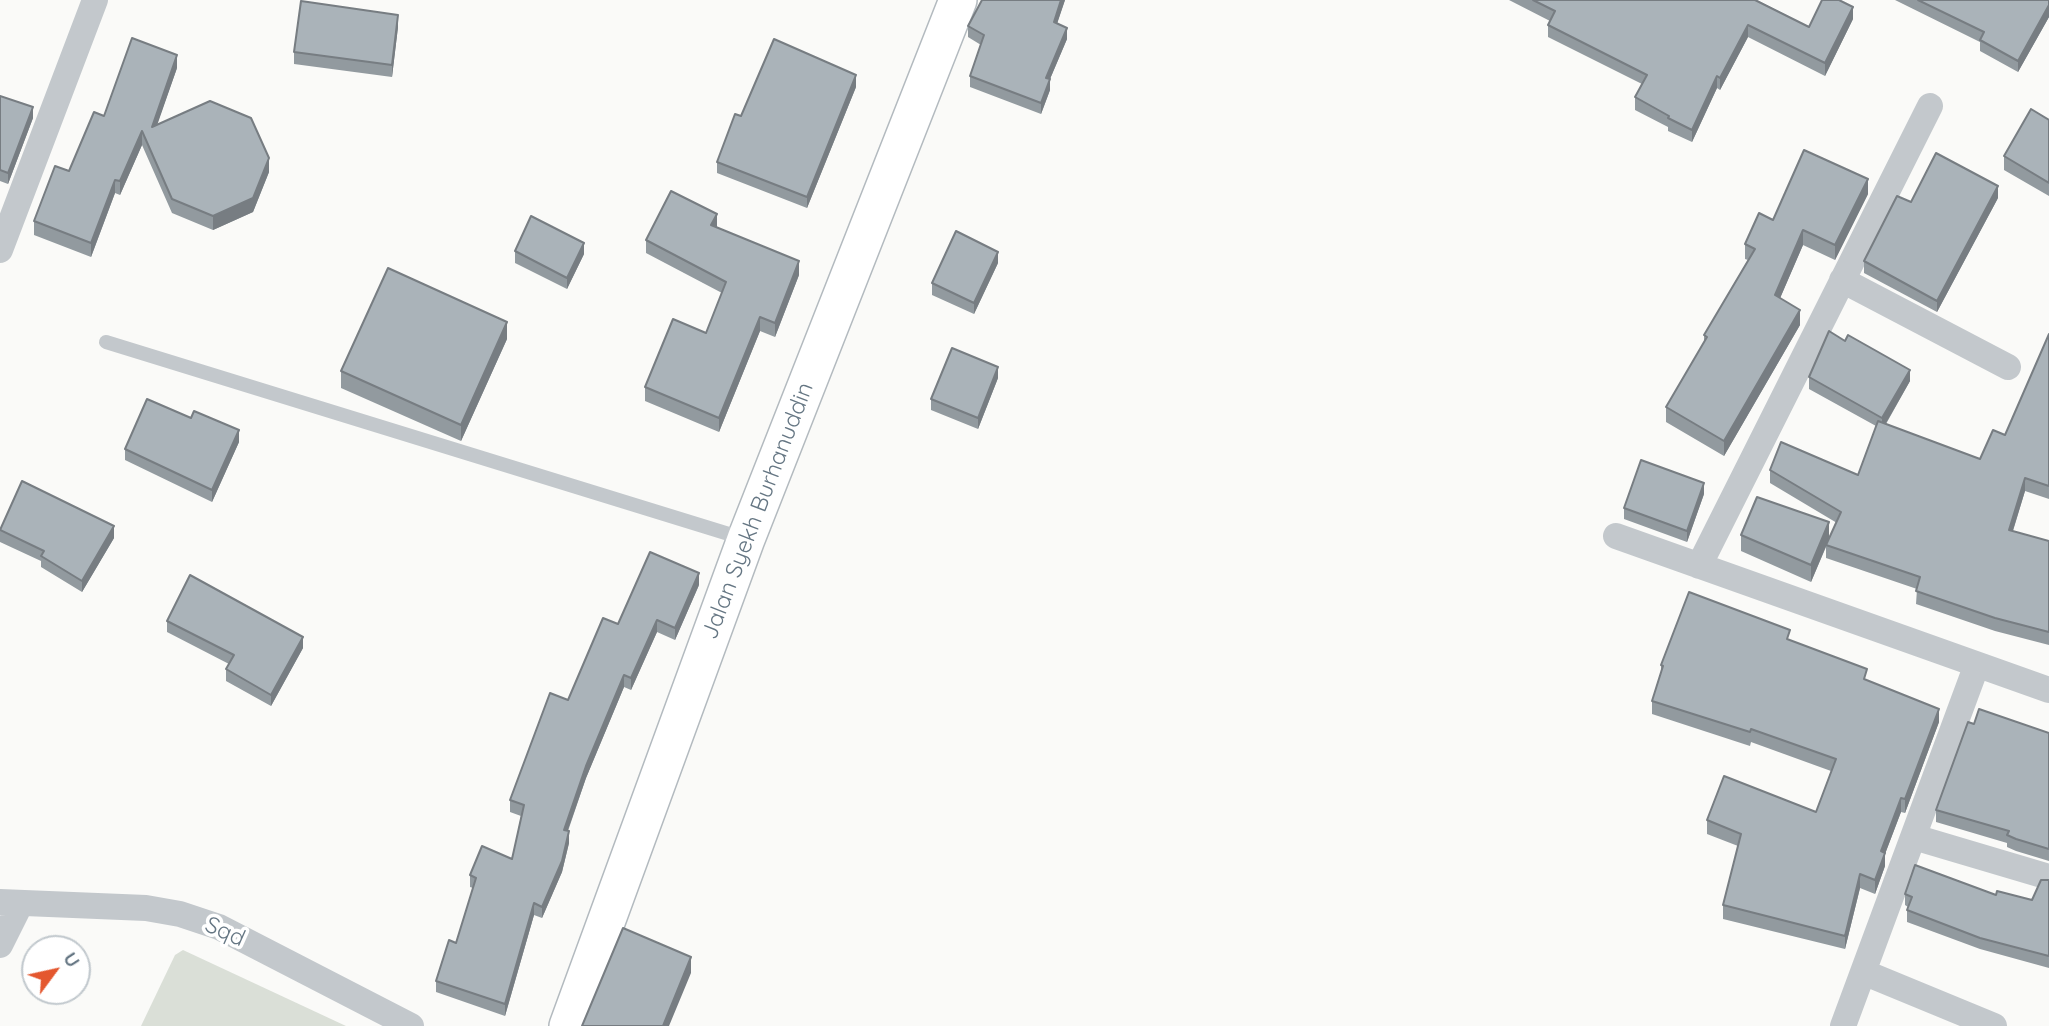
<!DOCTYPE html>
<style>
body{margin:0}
#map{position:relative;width:2049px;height:1026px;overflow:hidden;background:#fafaf8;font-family:Quicksand,sans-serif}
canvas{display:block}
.north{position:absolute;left:21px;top:935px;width:70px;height:70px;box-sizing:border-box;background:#fff;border:2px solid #c1c8cd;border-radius:50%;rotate:57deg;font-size:19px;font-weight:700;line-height:28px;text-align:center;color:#657683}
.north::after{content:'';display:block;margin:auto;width:24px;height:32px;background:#e4572e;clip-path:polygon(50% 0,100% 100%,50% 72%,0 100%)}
</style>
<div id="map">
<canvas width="2049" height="1026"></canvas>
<div class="north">U</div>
</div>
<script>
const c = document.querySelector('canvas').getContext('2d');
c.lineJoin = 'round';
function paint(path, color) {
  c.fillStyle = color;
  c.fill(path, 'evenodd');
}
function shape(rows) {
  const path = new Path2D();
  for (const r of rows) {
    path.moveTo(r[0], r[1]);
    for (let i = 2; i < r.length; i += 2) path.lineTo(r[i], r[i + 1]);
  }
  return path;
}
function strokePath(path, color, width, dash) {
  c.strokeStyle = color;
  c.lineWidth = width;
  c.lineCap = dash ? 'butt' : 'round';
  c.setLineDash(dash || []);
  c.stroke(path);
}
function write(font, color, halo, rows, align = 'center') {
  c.font = font + ' Quicksand,sans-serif';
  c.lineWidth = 7;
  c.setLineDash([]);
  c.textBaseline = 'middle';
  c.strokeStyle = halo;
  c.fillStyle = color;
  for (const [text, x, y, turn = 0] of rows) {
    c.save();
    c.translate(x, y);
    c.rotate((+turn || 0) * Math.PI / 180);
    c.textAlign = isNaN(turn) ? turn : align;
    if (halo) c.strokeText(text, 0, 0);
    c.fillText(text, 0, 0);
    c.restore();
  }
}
paint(shape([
 [183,950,346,1026,141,1026,175,955]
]), '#dadfd7');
const secondary = shape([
 [568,1026,746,539,958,0]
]);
strokePath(secondary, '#b3babf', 40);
strokePath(shape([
 [106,342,745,539]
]), '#c3c8cc', 14);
strokePath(shape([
 [0,250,95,0],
 [1842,280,2008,367],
 [1616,536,2049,690],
 [1699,566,1930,106],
 [1914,837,2049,877],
 [0,902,146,908,180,914,219,927,411,1026],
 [0,945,20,905],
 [1863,972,1994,1026],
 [1843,1026,1976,667]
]), '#c3c8cc', 26);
strokePath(secondary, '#fff', 37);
paint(shape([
 [982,0,1065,0,1057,23,1067,39,1050,79,1050,90,1041,114,970,87,970,76,981,45,968,37,968,26],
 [1509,0,1757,0,1809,27,1853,19,1825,76,1748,37,1720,90,1717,88,1692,142,1668,131,1668,127,1635,110,1635,97,1642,84,1548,37,1548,25,1550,21],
 [1895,0,2049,0,2049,17,2018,72,1980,51,1980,42],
 [398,27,392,77,294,64,294,52],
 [177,68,157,124,269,172,253,212,213,230,172,213,142,145,120,195,115,193,91,257,34,235,34,221,69,171,104,116],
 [856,87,807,208,717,173,717,162,741,116],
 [0,96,33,118,8,184,0,181],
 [2049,120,2049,196,2004,170,2004,156],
 [1868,194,1835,260,1803,245,1780,298,1800,325,1724,456,1666,422,1666,407,1704,343,1704,335,1748,260,1745,259,1745,244,1773,220],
 [1998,198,1937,312,1864,273,1864,261],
 [717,228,799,275,775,337,760,331,719,432,645,401,645,387,706,333,722,293,646,253,646,240],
 [515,251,584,254,567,289,515,263],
 [998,263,974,314,932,295,932,283],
 [2049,334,2049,499,2025,491,2013,531,2049,541,2049,645,1995,631,1916,604,1917,589,1826,558,1826,547,1811,582,1741,551,1741,535,1829,538,1837,523,1770,483,1770,470,1858,475,1876,426,1809,389,1809,377,1910,381,1886,424,1980,459,2005,435],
 [507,339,461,441,341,388,341,371],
 [998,378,978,429,931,410,931,399],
 [239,442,212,502,125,460,125,449],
 [1704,494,1687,542,1624,519,1624,508],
 [0,530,114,538,82,592,41,567,41,561,0,542],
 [699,585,675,640,657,632,631,690,624,687,586,778,568,831,569,843,562,872,542,918,534,915,505,1016,436,992,436,981,456,943,473,888,470,887,470,875,512,859,521,816,510,812,510,800,568,700,618,624],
 [167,621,303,648,271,706,226,681,226,669,229,664,167,632],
 [1790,640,1867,681,1939,722,1905,813,1901,812,1885,854,1885,866,1875,894,1860,888,1845,949,1723,919,1723,905,1738,846,1707,834,1707,820,1816,812,1831,771,1751,742,1750,746,1652,714,1652,701,1661,673,1661,665],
 [1974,724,2049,733,2049,861,2016,851,2007,847,2007,843,1936,822,1936,810],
 [2049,880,2049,968,1980,949,1907,922,1907,910,1908,907,1905,905,1905,894,1996,895,2032,900]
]), '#929a9f');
paint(shape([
 [1061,0,1065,0,1054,33,1054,22],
 [2049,5,2049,17,2018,72,2018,61],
 [1853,7,1853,19,1825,76,1825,63],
 [398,15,398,27,392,77,392,65],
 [1748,25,1748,37,1720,90,1720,78],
 [1067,28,1067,39,1050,79,1050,90,1041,114,1041,103,1046,78],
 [177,55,177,68,152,140,152,127],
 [856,75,856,87,807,208,807,197],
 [1717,76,1717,88,1692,142,1692,130],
 [33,107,33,118,8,184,8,173],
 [142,131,142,145,120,195,120,181],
 [269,158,269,172,253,212,213,230,213,216],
 [1868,179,1868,194,1835,260,1835,245],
 [115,180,115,193,91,257,91,243],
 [1998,186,1998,198,1937,312,1937,301],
 [717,214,717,228,711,225],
 [1803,230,1803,245,1775,310,1775,295],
 [584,243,584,254,567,289,567,278],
 [998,252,998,263,974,314,974,303],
 [799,261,799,275,775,337,775,323],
 [1800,310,1800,325,1724,456,1724,441],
 [760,317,760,331,719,432,719,418],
 [507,322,507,339,461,441,461,425],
 [998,367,998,378,978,429,978,418],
 [1910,370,1910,381,1882,430,1882,418],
 [239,430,239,442,212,502,212,490],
 [2025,478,2025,491,2009,543,2009,530],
 [1704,483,1704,494,1687,542,1687,531],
 [1829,522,1829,539,1811,582,1811,565],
 [114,526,114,538,82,592,82,581],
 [699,573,699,585,675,640,675,628],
 [657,620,657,632,631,690,631,678],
 [303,637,303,648,271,706,271,695],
 [624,675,624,687,586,778,564,841,564,830,586,766],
 [1939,709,1939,722,1905,813,1905,799],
 [1901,798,1901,812,1885,854,1885,866,1875,894,1875,880,1881,851],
 [569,831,569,843,562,872,542,918,542,907],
 [1860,874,1860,888,1845,949,1845,936],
 [534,903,534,915,505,1016,505,1004],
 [691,957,691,973,669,1026,663,1026]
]), '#777d82');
const building = shape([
 [982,0,1061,0,1054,22,1067,28,1046,78,1050,79,1041,103,970,76,984,35,968,26,982,0],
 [1533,0,1755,0,1809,27,1822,0,1839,0,1853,7,1825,63,1748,25,1720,78,1717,76,1692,130,1668,118,1669,116,1635,97,1647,75,1548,25,1555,11,1533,0],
 [1918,0,2049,0,2049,5,2018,61,1980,40,1984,32,1918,0],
 [301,1,398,15,392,65,294,52,301,1],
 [132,38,177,55,152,127,210,101,251,118,269,158,253,198,213,216,172,199,142,131,120,181,115,180,91,243,34,221,55,166,69,171,94,112,104,116,132,38],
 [774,39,856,75,807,197,717,162,735,114,741,116,774,39],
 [0,96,33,107,8,173,0,170,0,96],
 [2031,109,2049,120,2049,183,2004,156,2031,109],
 [1804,150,1868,179,1835,245,1803,230,1775,295,1800,310,1724,441,1666,407,1707,337,1704,335,1755,249,1745,244,1759,213,1773,220,1804,150],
 [1936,153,1998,186,1937,301,1864,261,1897,196,1911,202,1936,153],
 [671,191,717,214,711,225,799,261,775,323,760,317,719,418,645,387,673,319,706,333,726,282,646,240,671,191],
 [531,216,584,243,567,278,515,251,531,216],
 [956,231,998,252,974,303,932,283,956,231],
 [388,268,507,322,461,425,341,371,388,268],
 [1829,331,1845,341,1848,335,1910,370,1882,418,1809,377,1829,331],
 [2049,334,2049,486,2025,478,2009,530,2049,541,2049,632,1995,618,1916,591,1920,577,1826,545,1841,512,1770,470,1781,442,1858,475,1878,421,1980,459,1993,430,2005,435,2049,334],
 [952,348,998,367,978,418,931,399,952,348],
 [147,399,191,418,194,411,239,430,212,490,125,449,147,399],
 [1641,460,1704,483,1687,531,1624,508,1641,460],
 [22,481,114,526,82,581,41,556,44,551,0,530,22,481],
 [1757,497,1829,522,1811,565,1741,535,1757,497],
 [650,552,699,573,675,628,657,620,631,678,624,675,586,766,564,830,569,831,562,861,542,907,534,903,505,1004,436,981,449,940,456,943,476,878,470,875,482,846,512,859,524,805,510,800,550,693,568,700,603,618,618,624,650,552],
 [190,575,303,637,271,695,226,669,234,655,167,621,190,575],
 [1689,592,1790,630,1787,639,1867,669,1864,679,1939,709,1905,799,1901,798,1881,851,1885,853,1875,880,1860,874,1845,936,1723,905,1741,834,1707,820,1724,776,1816,812,1836,759,1751,729,1750,732,1652,701,1663,666,1661,665,1689,592],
 [1979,709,2049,733,2049,849,2016,839,2007,835,2009,831,1936,810,1968,722,1974,724,1979,709],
 [1915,865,1996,895,1997,891,2032,900,2041,880,2049,880,2049,956,1980,938,1907,910,1912,897,1905,894,1915,865],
 [623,928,691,957,663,1026,582,1026,623,928]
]);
paint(building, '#aab3b9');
strokePath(building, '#777d82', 2);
write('23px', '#657683', '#fff', [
 ["Jalan Syekh Burhanuddin",758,511,-69],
 ["Sqd",225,932,24]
]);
</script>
